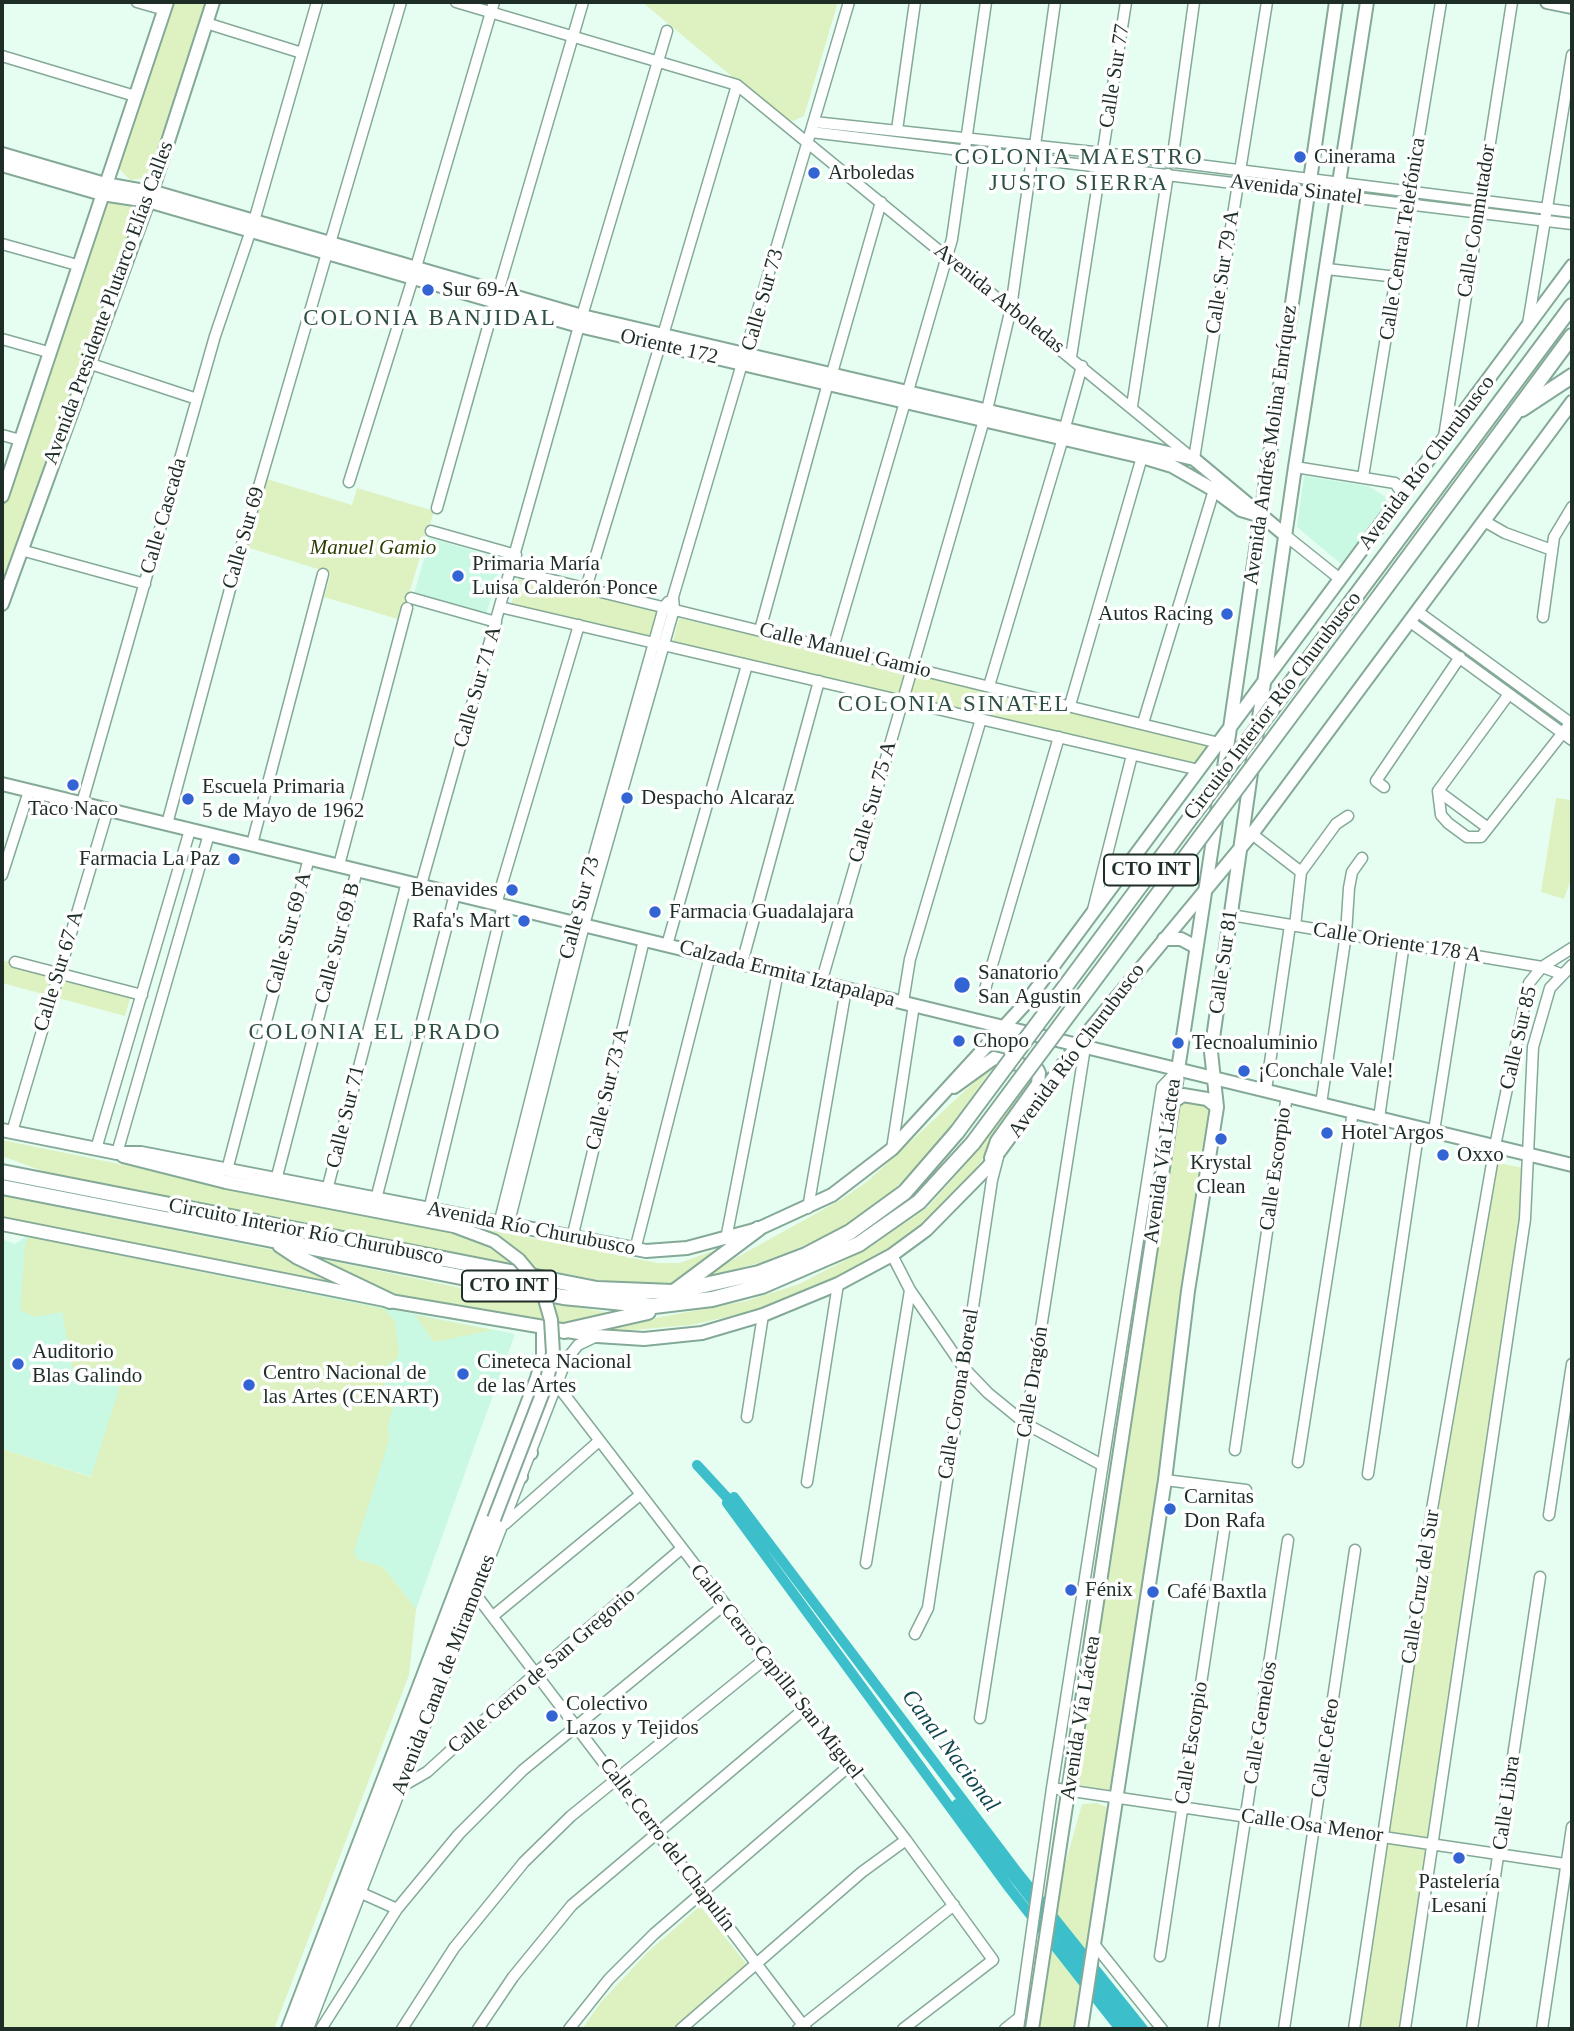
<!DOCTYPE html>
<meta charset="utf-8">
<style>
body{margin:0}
#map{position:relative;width:1574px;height:2031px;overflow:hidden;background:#e6fef2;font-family:"Times New Roman",serif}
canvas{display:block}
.frame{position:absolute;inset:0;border:4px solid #1e2d26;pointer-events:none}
</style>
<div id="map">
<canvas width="1574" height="2031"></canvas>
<div class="frame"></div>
</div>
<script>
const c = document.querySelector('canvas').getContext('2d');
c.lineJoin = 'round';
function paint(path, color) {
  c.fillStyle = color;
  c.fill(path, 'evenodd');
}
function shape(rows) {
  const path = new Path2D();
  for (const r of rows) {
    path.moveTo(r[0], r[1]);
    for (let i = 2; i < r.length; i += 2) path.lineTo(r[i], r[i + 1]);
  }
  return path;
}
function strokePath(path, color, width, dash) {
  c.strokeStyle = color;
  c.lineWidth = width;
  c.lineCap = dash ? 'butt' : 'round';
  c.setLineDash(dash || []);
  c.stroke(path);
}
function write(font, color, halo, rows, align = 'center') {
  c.font = font + ' "Times New Roman",serif';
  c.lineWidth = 7;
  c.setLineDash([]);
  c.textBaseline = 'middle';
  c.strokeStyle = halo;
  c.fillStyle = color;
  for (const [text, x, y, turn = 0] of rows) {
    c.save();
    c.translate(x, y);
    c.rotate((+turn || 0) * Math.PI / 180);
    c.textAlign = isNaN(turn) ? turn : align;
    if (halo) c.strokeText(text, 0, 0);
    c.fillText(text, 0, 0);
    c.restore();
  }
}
paint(shape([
 [1304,476,1368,486,1389,499,1341,564,1297,527],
 [430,538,502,559,486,615,414,594],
 [26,1237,515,1334,416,1609,383,1567,2,1449,2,1239,15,1244]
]), '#c9f9e3');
paint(shape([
 [170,2,208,2,148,178,130,180,116,165],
 [642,2,838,2,804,116,793,121,782,118],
 [105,200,132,205,137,208,137,215,2,596,2,505,101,202],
 [267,479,352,505,357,488,434,511,401,620,324,597,331,573,246,547],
 [520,576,661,610,652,638,511,605],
 [679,618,1209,743,1195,768,673,641],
 [1556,798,1572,800,1572,877,1564,899,1541,892],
 [2,960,131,995,125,1016,2,983],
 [998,1060,939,1143,882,1202,827,1236,763,1262,698,1279,842,1199,868,1181],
 [1033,1075,1034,1084,989,1143,979,1167,935,1217,875,1260,803,1295,749,1312,691,1325,609,1332,591,1330,746,1301,799,1284,869,1248,928,1207,967,1163],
 [1186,1100,1207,1103,1212,1114,1117,1791,1077,1785,1178,1109],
 [2,1140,453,1232,455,1223,658,1263,680,1263,718,1249,671,1284,645,1286,609,1282,56,1176,2,1156],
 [1494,1162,1528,1169,1402,2029,1357,2029,1386,1825],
 [2,1196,273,1250,344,1286,2,1217],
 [29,1237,384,1309,395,1321,399,1353,397,1359,388,1364,382,1376,393,1407,388,1426,389,1440,354,1551,357,1559,383,1567,416,1609,409,1675,274,2029,2,2029,2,1449,91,1477,125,1370,109,1366,73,1370,62,1312,34,1317,20,1310,25,1245],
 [303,1255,471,1290,618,1314,563,1324,398,1295,372,1287],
 [415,1315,493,1330,434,1342],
 [1097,1803,1111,1809,1074,2029,1039,2029,1063,1872,1082,1804],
 [700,1906,749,1967,678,2029,582,2029,601,2002,648,1952]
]), '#def1c1');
strokePath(shape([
 [697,1465,732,1503],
 [957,1804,1132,2029],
 [1120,2029,1010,1889,727,1503,734,1497,1018,1873,1143,2029]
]), '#3dbfcb', 10);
const minor = shape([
 [137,2,165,10],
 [456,2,737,85,1192,458],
 [206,23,302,53],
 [2,56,135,96],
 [814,122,1103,153,1572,212],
 [897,130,915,2],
 [811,132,1572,224],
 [1035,145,1055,2],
 [1172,162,1194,2],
 [254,221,317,2],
 [330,243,401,2],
 [2,244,77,265],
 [416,267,494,2],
 [1327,269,1397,277],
 [498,292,583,2],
 [582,316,667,31],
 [1528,324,1572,55],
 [663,335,737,85],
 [2,339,48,352],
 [1071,357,1126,2],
 [88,363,197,399],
 [832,373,881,202],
 [908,391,952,239,986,2],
 [1132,406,1168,174],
 [987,410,1011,308,1032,158],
 [1065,427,1082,366],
 [2,435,20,440],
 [1444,437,1512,2],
 [1194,459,1267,2],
 [1295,467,1395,483,1403,495],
 [1363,477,1441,2],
 [349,482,413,278],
 [437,508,495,302],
 [1484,521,1505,533,1552,550],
 [431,531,516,555],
 [1285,535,1340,579],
 [21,550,145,584],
 [511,570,1219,743],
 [586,588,660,345],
 [411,598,496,622],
 [500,607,1199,770],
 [1417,611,1572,724],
 [1543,617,1554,537,1572,507],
 [1409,621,1572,740],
 [760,630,828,383],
 [833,648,905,402],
 [989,686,1063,438],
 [1070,705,1142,457],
 [1143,723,1214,490],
 [1384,787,1376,781,1460,657],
 [1438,791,1441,815,1448,823,1467,837,1481,837,1572,721],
 [1438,791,1509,694],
 [1438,791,1488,828],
 [82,803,215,336,251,230],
 [167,824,241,548,327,253],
 [1252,834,1301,872],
 [252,844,323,574],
 [339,865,407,608],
 [2,875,29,791],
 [421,885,579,326],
 [496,904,579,625],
 [1093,910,1132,755],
 [1231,915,1542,967,1561,974],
 [1295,926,1301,872,1336,824,1348,816],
 [667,945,747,665],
 [15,962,142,995],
 [742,963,819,681],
 [821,983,984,420],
 [983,996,1059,737],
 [903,1002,910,959,981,719],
 [1266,1090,1290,925],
 [1321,1104,1346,934,1349,888,1352,872,1362,858],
 [1379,1118,1404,943],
 [1434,1131,1462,953],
 [12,1132,108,809],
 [96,1149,190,830],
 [892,1149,914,1005],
 [117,1153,209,834],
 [227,1170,309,858],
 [276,1180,357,870],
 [327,1190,407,882],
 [376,1199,455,894],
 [808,1208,846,989],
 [429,1210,503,905],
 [499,1224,575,923,664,607,668,602],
 [508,1226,584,925,674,609,673,597,849,2],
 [572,1238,644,940],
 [726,1239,778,972],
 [635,1250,710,956],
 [892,1255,910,1290,963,1367,988,1393,1026,1424,1102,1465],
 [557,1385,906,1840,993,1960,903,2029],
 [747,1417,763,1315],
 [1235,1450,1287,1095],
 [1298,1462,1353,1111],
 [1368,1474,1419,1128],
 [1165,1480,1246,1490],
 [807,1482,838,1284],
 [1549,1515,1572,1364],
 [505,1524,599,1441],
 [866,1563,910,1290],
 [476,1595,806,2029],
 [493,1616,640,1495],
 [915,1634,928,1608,992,1180,998,1157],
 [980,1718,1085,1047],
 [399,1788,427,1772,536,1673,681,1549],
 [1052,1788,1572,1865],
 [359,1892,397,1909],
 [1094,1944,1162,2029],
 [1160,1956,1224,1531],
 [308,2029,566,1360,578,1345,597,1336],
 [321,2029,397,1909,459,1834,523,1770,724,1605],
 [402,2029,454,1948,524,1862,571,1816,765,1659],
 [478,2029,513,1977,572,1905,803,1710],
 [569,2029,609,1979,654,1934,848,1767],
 [681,2029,862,1872,906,1840],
 [798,2029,954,1905],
 [1005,2029,1020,2017],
 [1018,2029,1052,1788,1162,1087,1178,1070],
 [1213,2029,1288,1540],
 [1284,2029,1355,1550],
 [1354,2029,1432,1509,1495,1146,1529,983,1542,967,1572,948],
 [1405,2029,1525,1219,1533,1047,1550,988,1572,965],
 [1472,2029,1540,1577],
 [1542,2029,1572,1827]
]);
const major = shape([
 [1547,2,1572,7],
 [2,154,105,184,161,194,582,316,1194,459,1285,535],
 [2,165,102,194,148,201,579,326,1142,457,1172,466,1214,490,1241,510,1258,515],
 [2,496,167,2],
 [2,604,152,191,213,2],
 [2,784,1572,1165],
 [1164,939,1181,939,1196,947],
 [954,1087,994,1058,1037,1069,1039,1073,1038,1084,997,1141,991,1158],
 [1173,1102,1183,1095,1207,1099,1217,1107],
 [2,1130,117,1153,141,1153,646,1251,687,1248,758,1229,832,1195,892,1149,1025,1004,1572,266],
 [123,1156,226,1182,454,1226,494,1241,519,1260],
 [2,1224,390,1301,597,1336,644,1339,702,1333,763,1315,838,1284,892,1255,926,1230,988,1167,1078,1044,1252,834,1572,402],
 [512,1451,522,1458,531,1453],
 [506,1464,518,1467,521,1477],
 [288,2029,537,1378,543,1357,543,1327],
 [299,2029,494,1519],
 [1032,2029,1230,728,1336,2],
 [1081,2029,1165,1480,1188,1291,1217,1107,1211,1052,1295,467,1367,2]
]);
const highway = shape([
 [1522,409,1572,376],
 [1346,609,1572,306],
 [1341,648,1572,336],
 [2,1172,597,1289,673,1292,759,1273,806,1255,850,1232,905,1192,957,1132],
 [2,1187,563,1297,654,1306,712,1299,762,1286,859,1244,919,1202,973,1143],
 [280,1245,298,1257,390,1301],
 [675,1291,758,1229],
 [564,1331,648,1312]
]);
strokePath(minor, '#84a997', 13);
strokePath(major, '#84a997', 16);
strokePath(highway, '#84a997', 18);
strokePath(minor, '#fff', 10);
strokePath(major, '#fff', 12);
strokePath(highway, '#fff', 14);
const majorBridge = shape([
 [494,1519,546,1384,553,1353,551,1320,545,1299,534,1278,519,1260]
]);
const highwayBridge = shape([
 [957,1132,1346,609],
 [973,1143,1341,648]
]);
strokePath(majorBridge, '#84a997', 16, []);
strokePath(highwayBridge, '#84a997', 18, []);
strokePath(majorBridge, '#fff', 12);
strokePath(highwayBridge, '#fff', 14);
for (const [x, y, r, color] of [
 [1300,157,7,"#3364d3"],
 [814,173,7,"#3364d3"],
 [428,290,7,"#3364d3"],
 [458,576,7,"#3364d3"],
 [1227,614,7,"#3364d3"],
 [73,785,7,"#3364d3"],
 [627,798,7,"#3364d3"],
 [188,799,7,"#3364d3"],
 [234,859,7,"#3364d3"],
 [512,890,7,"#3364d3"],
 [655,912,7,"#3364d3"],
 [524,921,7,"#3364d3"],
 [962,985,9,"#3364d3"],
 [959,1041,7,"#3364d3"],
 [1178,1043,7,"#3364d3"],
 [1244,1071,7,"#3364d3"],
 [1327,1133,7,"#3364d3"],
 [1221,1139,7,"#3364d3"],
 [1443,1155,7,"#3364d3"],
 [18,1364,7,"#3364d3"],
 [463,1374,7,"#3364d3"],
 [249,1385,7,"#3364d3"],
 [1170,1509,7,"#3364d3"],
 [1071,1590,7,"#3364d3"],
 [1153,1592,7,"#3364d3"],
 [552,1716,7,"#3364d3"],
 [1459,1858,7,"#3364d3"]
]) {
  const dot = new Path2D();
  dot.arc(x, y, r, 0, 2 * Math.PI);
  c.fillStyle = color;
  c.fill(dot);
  strokePath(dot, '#fff', 2.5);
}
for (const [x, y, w] of [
 [1151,870,94],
 [509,1286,94]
]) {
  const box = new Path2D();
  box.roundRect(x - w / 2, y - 15.5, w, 31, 5);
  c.fillStyle = '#fff';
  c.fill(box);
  strokePath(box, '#1e2d26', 2);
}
write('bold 19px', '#1e2d26', null, [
 ["CTO INT",1151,870],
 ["CTO INT",509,1286]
]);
write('21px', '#1e2d26', '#fff', [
 ["Calle Sur 77",1115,76,-81],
 ["Avenida Sinatel",1296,190,7],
 ["Calle Conmutador",1477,221,-81],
 ["Calle Central Telefónica",1403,239,-81],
 ["Calle Sur 79 A",1223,272,-81],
 ["Avenida Arboledas",999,299,39],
 ["Calle Sur 73",763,300,-74],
 ["Avenida Presidente Plutarco Elías Calles",109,303,-70],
 ["Oriente 172",669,347,13],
 ["Avenida Andrés Molina Enríquez",1271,445,-82],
 ["Avenida Río Churubusco",1427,463,-53],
 ["Calle Cascada",164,516,-74],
 ["Calle Sur 69",244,538,-74],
 ["Calle Manuel Gamio",845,651,14],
 ["Calle Sur 71 A",478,687,-74],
 ["Circuito Interior Río Churubusco",1273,706,-53],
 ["Calle Sur 75 A",873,802,-74],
 ["Calle Sur 73",580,908,-75],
 ["Calle Sur 69 A",289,933,-75],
 ["Calle Sur 69 B",338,943,-75],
 ["Calle Oriente 178 A",1397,943,9],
 ["Calle Sur 81",1224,962,-82],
 ["Calle Sur 67 A",59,971,-73],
 ["Calzada Ermita Iztapalapa",787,974,14],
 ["Calle Sur 85",1519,1038,-77],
 ["Avenida Río Churubusco",1077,1051,-53],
 ["Calle Sur 73 A",608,1089,-76],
 ["Calle Sur 71",346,1117,-76],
 ["Avenida Vía Láctea",1163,1161,-82],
 ["Calle Escorpio",1276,1169,-82],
 ["Avenida Río Churubusco",531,1229,11],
 ["Circuito Interior Río Churubusco",306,1232,11],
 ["Calle Dragón",1033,1382,-81],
 ["Calle Corona Boreal",959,1394,-81],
 ["Calle Cruz del Sur",1421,1587,-81],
 ["Calle Cerro de San Gregorio",542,1671,-41],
 ["Calle Cerro Capilla San Miguel",776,1672,52],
 ["Avenida Canal de Miramontes",444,1675,-69],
 ["Avenida Vía Láctea",1081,1718,-81],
 ["Calle Gemelos",1261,1723,-81],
 ["Calle Escorpio",1192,1743,-81],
 ["Calle Cefeo",1326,1748,-82],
 ["Calle Libra",1507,1803,-82],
 ["Calle Osa Menor",1312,1826,8],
 ["Calle Cerro del Chapulín",667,1845,53]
]);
write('21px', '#1e2d26', '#fff', [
 ["Cinerama",1314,157],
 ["Arboledas",828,173],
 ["Sur 69-A",442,290],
 ["Primaria María",472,564],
 ["Luisa Calderón Ponce",472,588],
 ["Autos Racing",1213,614,"right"],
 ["Escuela Primaria",202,787],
 ["5 de Mayo de 1962",202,811],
 ["Despacho Alcaraz",641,798],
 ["Taco Naco",73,809,"center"],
 ["Farmacia La Paz",220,859,"right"],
 ["Benavides",498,890,"right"],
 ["Farmacia Guadalajara",669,912],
 ["Rafa's Mart",510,921,"right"],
 ["Sanatorio",978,973],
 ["San Agustin",978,997],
 ["Chopo",973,1041],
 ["Tecnoaluminio",1192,1043],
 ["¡Conchale Vale!",1258,1071],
 ["Hotel Argos",1341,1133],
 ["Oxxo",1457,1155],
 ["Krystal",1221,1163,"center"],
 ["Clean",1221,1187,"center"],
 ["Auditorio",32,1352],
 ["Blas Galindo",32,1376],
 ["Cineteca Nacional",477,1362],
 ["de las Artes",477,1386],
 ["Centro Nacional de",263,1373],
 ["las Artes (CENART)",263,1397],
 ["Carnitas",1184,1497],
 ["Don Rafa",1184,1521],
 ["Fénix",1085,1590],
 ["Café Baxtla",1167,1592],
 ["Colectivo",566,1704],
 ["Lazos y Tejidos",566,1728],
 ["Pastelería",1459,1882,"center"],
 ["Lesani",1459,1906,"center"]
], 'left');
write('italic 21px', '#2c3d00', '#fff', [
 ["Manuel Gamio",373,548]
]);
c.letterSpacing = '2px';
write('23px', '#2e5142', '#fff', [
 ["COLONIA MAESTRO",1079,158],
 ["JUSTO SIERRA",1079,184],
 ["COLONIA BANJIDAL",430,319],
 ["COLONIA SINATEL",954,705],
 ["COLONIA EL PRADO",375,1033]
]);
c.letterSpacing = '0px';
write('italic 23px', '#0e474c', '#fff', [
 ["Canal Nacional",950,1751,53]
]);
</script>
